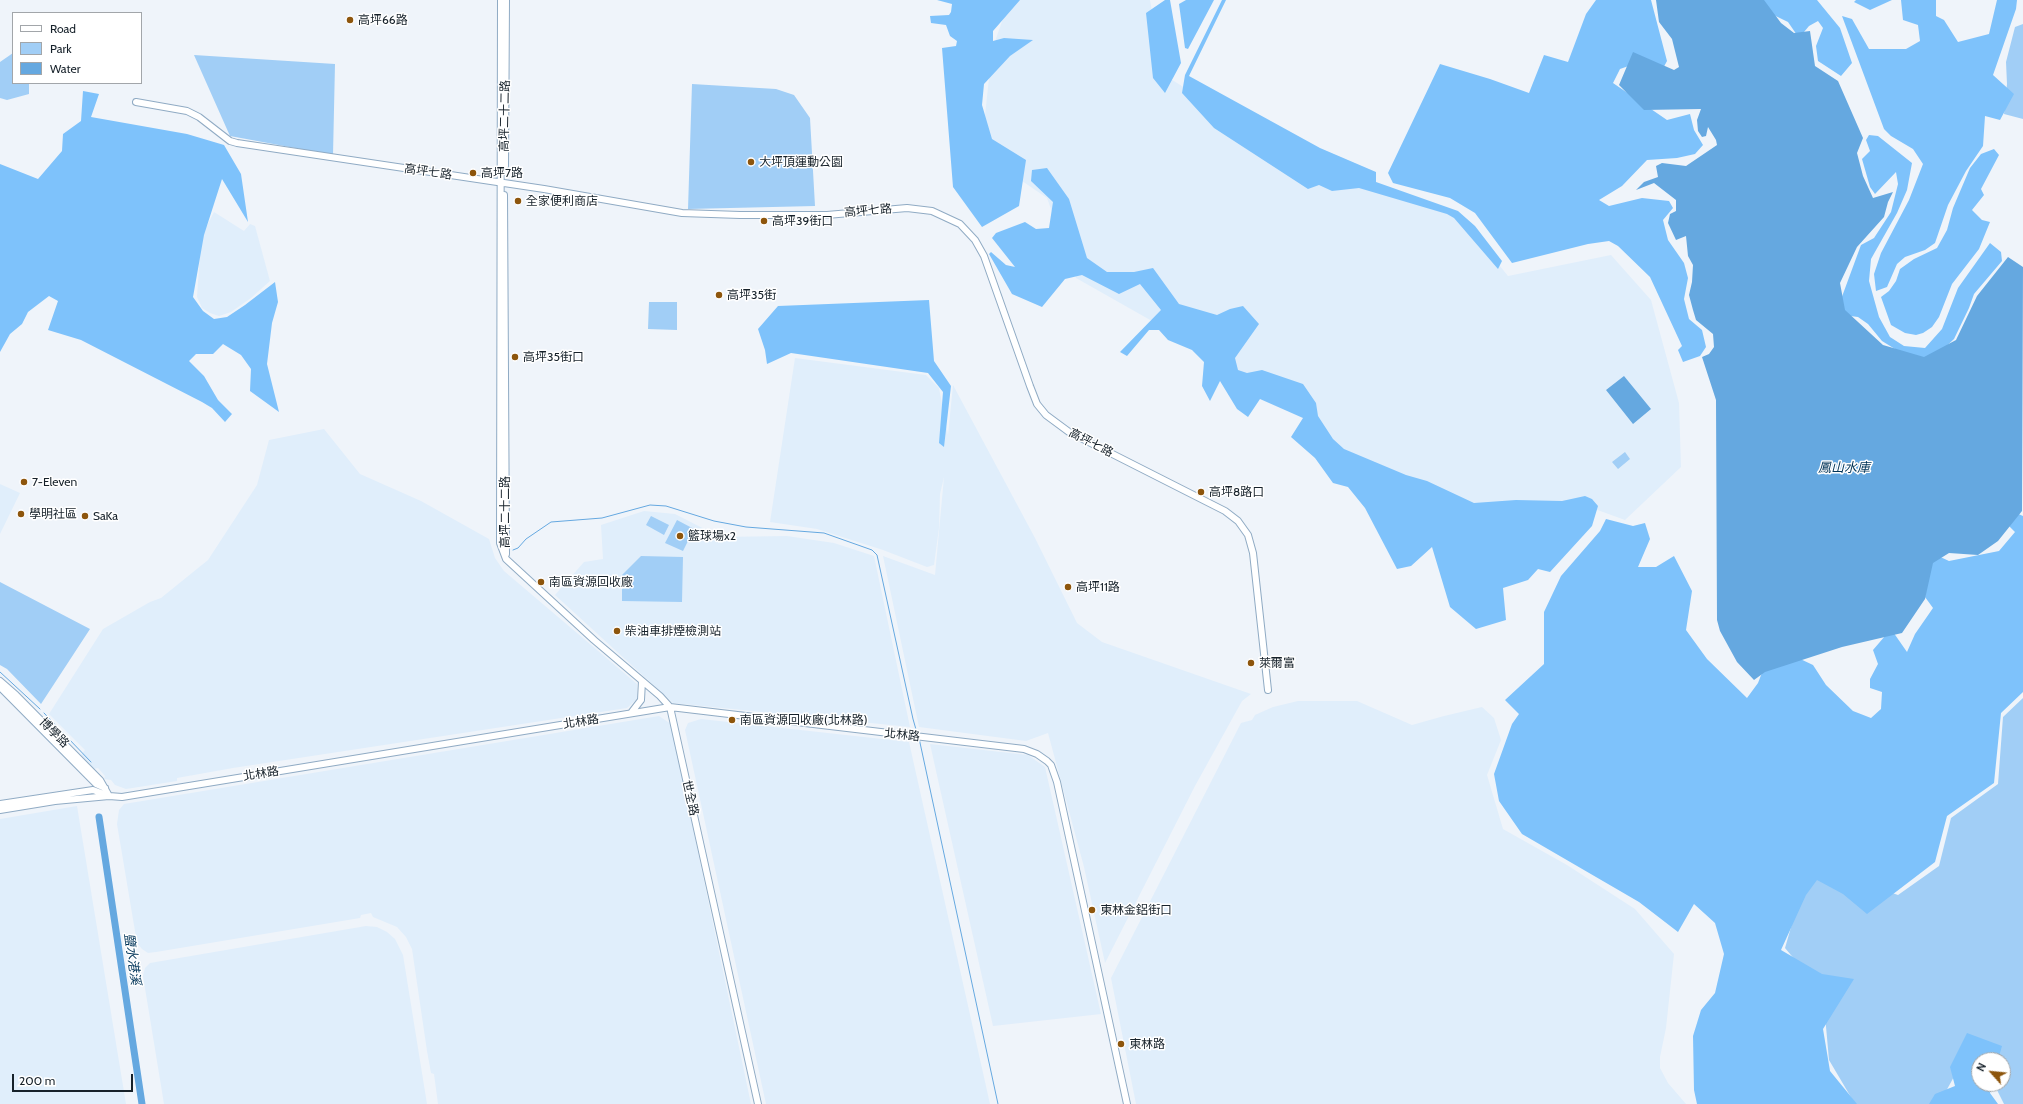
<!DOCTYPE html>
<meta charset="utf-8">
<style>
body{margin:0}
#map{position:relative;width:2023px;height:1104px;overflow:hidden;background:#eff4fa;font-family:Cabin,sans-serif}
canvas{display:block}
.legend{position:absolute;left:12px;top:12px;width:130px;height:72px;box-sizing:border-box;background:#fff;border:1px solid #a2a6aa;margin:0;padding:5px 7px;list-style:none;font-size:12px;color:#16212a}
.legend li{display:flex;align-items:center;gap:8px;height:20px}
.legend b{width:20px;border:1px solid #a2a6aa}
.north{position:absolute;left:1971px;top:1052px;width:40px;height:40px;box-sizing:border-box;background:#fff;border:1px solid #a2a6aa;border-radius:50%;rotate:297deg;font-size:11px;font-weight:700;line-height:16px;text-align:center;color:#16212a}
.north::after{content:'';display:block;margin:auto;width:14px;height:18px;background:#8d550c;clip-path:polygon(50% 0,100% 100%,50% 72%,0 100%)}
.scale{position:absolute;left:12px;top:1074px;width:121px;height:18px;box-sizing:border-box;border:2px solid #16212a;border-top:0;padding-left:5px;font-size:12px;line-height:14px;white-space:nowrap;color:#16212a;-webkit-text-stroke:3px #fff;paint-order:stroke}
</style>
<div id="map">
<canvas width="2023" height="1104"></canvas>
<ul class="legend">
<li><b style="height:5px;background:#fff"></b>Road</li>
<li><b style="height:11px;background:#a1cef6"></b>Park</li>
<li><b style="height:11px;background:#65a8e0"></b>Water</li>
</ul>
<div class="north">N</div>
<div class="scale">200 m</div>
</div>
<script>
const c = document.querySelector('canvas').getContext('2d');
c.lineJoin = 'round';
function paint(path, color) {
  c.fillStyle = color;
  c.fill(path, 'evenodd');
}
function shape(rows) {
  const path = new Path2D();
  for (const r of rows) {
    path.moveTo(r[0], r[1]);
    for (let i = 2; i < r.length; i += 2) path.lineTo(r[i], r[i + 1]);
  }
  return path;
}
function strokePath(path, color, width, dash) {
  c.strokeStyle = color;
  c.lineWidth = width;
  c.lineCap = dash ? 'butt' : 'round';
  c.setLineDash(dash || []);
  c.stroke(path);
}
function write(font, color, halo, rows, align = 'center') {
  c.font = font + ' Cabin,"Noto Sans TC",sans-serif';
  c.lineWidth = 3;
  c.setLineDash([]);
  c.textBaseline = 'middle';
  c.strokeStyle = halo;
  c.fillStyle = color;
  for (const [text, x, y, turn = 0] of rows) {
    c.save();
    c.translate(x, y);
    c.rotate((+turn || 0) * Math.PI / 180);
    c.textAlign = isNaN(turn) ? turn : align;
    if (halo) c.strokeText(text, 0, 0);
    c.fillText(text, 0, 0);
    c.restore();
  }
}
paint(shape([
 [1008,0,1150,0,1163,74,1318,173,1458,214,1508,276,1611,255,1651,300,1679,403,1681,467,1625,520,1581,504,1476,522,1334,451,1310,418,1159,325,1076,278,1047,198,981,153,992,50,1006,10],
 [214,212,244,231,250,224,255,226,270,281,251,298,231,312,219,316,210,313,202,308,197,297,201,237],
 [795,358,926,375,939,388,948,435,953,385,1035,538,1077,623,1102,642,1251,694,1242,701,1195,786,1105,963,1084,867,1048,733,1026,741,919,727,883,556,935,575,944,477,940,494,939,528,934,565,927,567,883,550,817,529,770,522],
 [324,429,360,474,421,501,489,539,495,558,504,571,637,684,637,699,627,708,233,768,177,778,177,781,126,789,115,785,111,780,104,779,105,776,98,768,94,769,81,755,85,750,49,714,103,629,150,602,161,598,208,560,257,485,269,440],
 [0,484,20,493,0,534],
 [644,511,675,514,720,537,787,536,834,543,874,556,910,727,673,703,555,595,584,562,603,559,601,525],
 [1298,701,1357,701,1412,725,1444,716,1482,707,1494,718,1501,740,1487,775,1503,829,1567,865,1635,909,1674,954,1666,1028,1660,1057,1660,1068,1668,1083,1686,1104,1136,1104,1111,978,1241,723,1252,720,1255,715,1273,707],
 [659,716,671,724,751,1104,438,1104,434,1074,431,1073,427,1051,412,949,406,937,397,927,373,917,371,913,361,915,360,918,156,952,148,953,142,949,137,943,117,824,119,810,124,804],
 [701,719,909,742,990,1104,766,1104,685,730,688,723],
 [930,744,1028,755,1045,767,1101,1014,993,1026],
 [77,806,126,1104,0,1104,0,819],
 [366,926,377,927,387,932,395,939,403,955,427,1104,164,1104,143,976,145,968,150,963]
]), '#e0eefb');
paint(shape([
 [2023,24,2023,119,2004,114,2007,84,2006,62,2015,27],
 [13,53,13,83,29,83,29,94,7,100,0,98,0,62],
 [194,55,335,64,333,155,230,136],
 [692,84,776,89,794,95,810,118,815,206,688,209],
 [649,302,677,302,677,330,648,329],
 [1625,452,1630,459,1618,469,1612,462],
 [651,516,669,525,664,535,646,525],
 [677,520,694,529,683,551,665,543],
 [641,556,683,557,682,602,622,601,622,575],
 [0,582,90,629,41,704,7,669,0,665],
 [2023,698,2023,1104,2004,1104,1994,1084,2003,1084,2003,1060,1982,1060,1973,1042,1939,1104,1855,1104,1829,1060,1823,993,1785,948,1796,910,1799,880,1830,871,1898,895,1939,866,1951,818,1998,784,2003,717]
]), '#a1cef6');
paint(shape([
 [937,0,1020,0,993,31,993,41,1004,38,1033,40,1010,56,984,84,982,105,992,139,1026,160,1019,206,982,227,953,187,942,48,956,46,957,41,950,36,946,25,931,23,930,16,949,15,951,12,952,4],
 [1165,0,1170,0,1181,63,1165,93,1153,78,1146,13],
 [1186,0,1214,0,1188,49,1185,48,1179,4],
 [1222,0,1226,0,1189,76,1320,148,1376,172,1376,182,1458,211,1475,226,1502,261,1498,269,1454,218,1447,214,1359,188,1332,191,1319,185,1308,189,1214,128,1182,93,1185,75],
 [1596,0,1651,0,1667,61,1661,72,1640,62,1620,69,1613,83,1667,120,1690,114,1694,130,1703,145,1695,154,1677,158,1647,160,1622,186,1599,200,1609,206,1642,198,1669,201,1673,208,1663,220,1668,240,1684,263,1688,278,1684,299,1689,319,1702,330,1706,347,1700,356,1683,362,1678,350,1682,346,1650,277,1618,246,1609,241,1588,244,1512,263,1475,213,1450,198,1393,183,1388,173,1440,64,1490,79,1529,93,1544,55,1568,62,1586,14],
 [1754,0,1817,0,1840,28,1852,63,1841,76,1818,61,1816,46,1823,28,1818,21,1809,26,1799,38,1788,22,1753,5],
 [1856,0,1892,0,1870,10,1854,2],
 [1901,0,1936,0,1936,16,1944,20,1958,42,1989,34,1997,0,2017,0,2016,9,1993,75,2014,94,2000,120,1985,116,1983,146,1966,171,1948,205,1935,243,1925,250,1905,257,1897,264,1887,287,1876,291,1874,274,1881,253,1909,200,1923,164,1913,149,1891,136,1884,129,1842,16,1852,19,1869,49,1906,49,1920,41,1918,25,1903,20],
 [83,91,99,94,91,117,187,134,224,145,241,174,248,222,222,179,204,235,193,297,203,311,214,319,227,317,245,305,275,282,278,302,272,323,267,364,279,412,250,391,251,369,241,355,223,344,213,354,196,354,189,361,204,376,218,400,232,414,225,422,212,408,202,402,81,340,48,330,58,301,49,296,28,312,22,324,10,334,0,352,0,164,38,179,62,151,63,134,81,121],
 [1869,135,1878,136,1912,163,1907,190,1897,213,1871,259,1869,281,1879,317,1890,337,1904,346,1925,348,1942,329,1958,288,1990,243,2001,252,2002,261,1974,294,1969,308,1954,339,1934,358,1908,357,1882,341,1868,324,1858,317,1843,315,1840,302,1861,245,1874,238,1891,212,1898,184,1896,172,1875,194,1870,187,1862,159,1870,151,1866,140],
 [1994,149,1999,155,1981,189,1984,195,1972,210,1982,220,1990,222,1979,249,1952,284,1939,317,1932,327,1923,333,1916,335,1905,333,1891,325,1881,297,1889,291,1896,281,1900,269,1914,259,1937,248,1947,230,1953,208,1970,168,1981,154],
 [1047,168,1069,199,1087,258,1107,272,1134,272,1153,268,1179,304,1217,315,1230,309,1243,306,1259,324,1235,358,1238,370,1247,373,1262,370,1303,384,1316,403,1318,416,1333,439,1344,449,1406,475,1427,481,1474,503,1516,500,1562,501,1585,496,1592,499,1598,506,1592,526,1550,572,1538,569,1528,580,1503,588,1506,620,1476,629,1450,607,1432,547,1411,566,1397,569,1365,508,1348,487,1333,483,1315,458,1291,437,1303,418,1260,399,1248,417,1237,409,1220,381,1210,401,1202,386,1204,362,1192,350,1168,340,1159,330,1149,330,1127,356,1120,352,1161,310,1140,284,1119,294,1082,275,1065,279,1042,307,1012,294,989,254,991,252,1006,265,1015,267,992,238,996,233,1025,222,1036,229,1049,228,1053,202,1031,181,1032,170],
 [929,300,934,361,951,386,944,447,939,443,943,392,928,373,791,353,767,364,765,350,758,329,778,306],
 [2007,509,2023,516,2023,692,2001,713,1994,783,1947,816,1935,862,1867,914,1843,894,1817,880,1806,895,1781,950,1822,974,1854,979,1823,1029,1830,1071,1857,1104,1697,1104,1694,1090,1693,1036,1701,1010,1715,993,1724,954,1715,923,1694,904,1678,932,1639,902,1522,834,1499,801,1494,774,1512,724,1519,714,1505,700,1544,664,1544,612,1561,576,1600,531,1606,519,1633,526,1645,523,1650,539,1638,567,1656,567,1674,556,1692,591,1686,630,1707,659,1747,698,1758,683,1765,665,1777,648,1813,665,1826,685,1853,711,1871,718,1881,709,1882,692,1870,688,1870,679,1878,664,1873,650,1891,629,1907,652,1915,634,1933,608,1925,597,1930,566,1936,555,1949,561,1999,551,2015,532,2008,525],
 [1967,1033,2002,1046,1998,1060,1979,1060,1979,1084,1992,1084,1990,1093,1998,1104,1929,1104,1935,1094,1955,1086,1950,1067]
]), '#7ec2fb');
paint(shape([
 [1656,0,1764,0,1781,23,1794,33,1810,31,1815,66,1838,81,1863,138,1857,153,1863,176,1873,198,1893,192,1888,202,1884,217,1857,247,1840,283,1845,310,1883,345,1924,357,1956,340,1977,296,2008,257,2023,267,2022,511,1998,541,1978,555,1949,553,1933,563,1925,599,1902,633,1842,647,1765,672,1754,680,1737,662,1720,631,1717,620,1716,400,1702,357,1709,354,1714,347,1713,334,1696,320,1693,310,1689,295,1692,282,1693,265,1688,256,1686,236,1676,240,1668,223,1670,214,1676,211,1676,200,1654,183,1636,190,1644,182,1658,177,1656,166,1662,163,1686,166,1717,145,1716,140,1708,127,1706,136,1702,137,1698,131,1697,120,1701,109,1644,110,1619,85,1633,52,1674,70,1679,67,1672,39,1659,22],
 [1624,376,1651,409,1633,424,1606,390]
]), '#65a8e0');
strokePath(shape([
 [513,550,518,548,526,539,551,522,602,518,650,505,666,506,714,521,746,527,824,533,872,550,877,555,913,719,917,733],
 [0,672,40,709],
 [44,713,91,762],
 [919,738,998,1104]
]), '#65a8e0', 1);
strokePath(shape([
 [99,817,142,1104]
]), '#65a8e0', 7);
const secondary = shape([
 [501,0,500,543,506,559,594,640,660,696,670,707,758,1104],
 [136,102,187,111,199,117,230,141,237,143,544,189,682,213,740,215,827,215,907,208,932,211,960,224,975,240,984,256,1030,386,1037,404,1046,415,1069,432,1225,511,1238,521,1248,535,1253,553,1268,690],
 [505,166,506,0],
 [504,195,506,554],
 [0,681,16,695,100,780,109,796],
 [0,687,96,784,105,788],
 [631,713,641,700,642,681],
 [0,804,93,790,109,796],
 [0,810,55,801,109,796,122,797,670,707,1024,749,1037,754,1047,761,1051,765,1057,782,1127,1104]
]);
strokePath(secondary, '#90abc4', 8);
strokePath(secondary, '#fff', 6);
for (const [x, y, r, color] of [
 [350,20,4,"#8d550c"],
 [751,162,4,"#8d550c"],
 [473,173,4,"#8d550c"],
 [518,201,4,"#8d550c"],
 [764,221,4,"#8d550c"],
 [719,295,4,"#8d550c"],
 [515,357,4,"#8d550c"],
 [24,482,4,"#8d550c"],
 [1201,492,4,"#8d550c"],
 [21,514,4,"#8d550c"],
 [85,516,4,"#8d550c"],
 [680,536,4,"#8d550c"],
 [541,582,4,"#8d550c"],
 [1068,587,4,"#8d550c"],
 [617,631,4,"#8d550c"],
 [1251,663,4,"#8d550c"],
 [732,720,4,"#8d550c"],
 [1092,910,4,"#8d550c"],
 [1121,1044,4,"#8d550c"]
]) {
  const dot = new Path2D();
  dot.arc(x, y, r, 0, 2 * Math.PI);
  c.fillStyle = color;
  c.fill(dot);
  strokePath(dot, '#fff', 1.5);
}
write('12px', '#16212a', '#fff', [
 ["高坪66路",358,20],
 ["大坪頂運動公園",759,162],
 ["高坪7路",481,173],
 ["全家便利商店",526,201],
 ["高坪39街口",772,221],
 ["高坪35街",727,295],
 ["高坪35街口",523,357],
 ["7-Eleven",32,482],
 ["高坪8路口",1209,492],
 ["學明社區",29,514],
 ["SaKa",93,516],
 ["籃球場x2",688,536],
 ["南區資源回收廠",549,582],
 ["高坪11路",1076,587],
 ["柴油車排煙檢測站",625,631],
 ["萊爾富",1259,663],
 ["南區資源回收廠(北林路)",740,720],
 ["東林金鋁街口",1100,910],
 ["東林路",1129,1044]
], 'left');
write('12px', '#16212a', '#fff', [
 ["高坪二十二路",505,116,-89],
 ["高坪七路",428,172,8],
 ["高坪七路",868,211,-5],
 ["高坪七路",1091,443,27],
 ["高坪二十二路",505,512,-90],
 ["北林路",581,722,-9],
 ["博學路",54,733,45],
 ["北林路",902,735,6],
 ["北林路",261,774,-9],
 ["世全路",690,798,77]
]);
write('italic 13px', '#003458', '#fff', [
 ["鳳山水庫",1844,468],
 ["鹽水港溪",132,959,82]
]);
</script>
